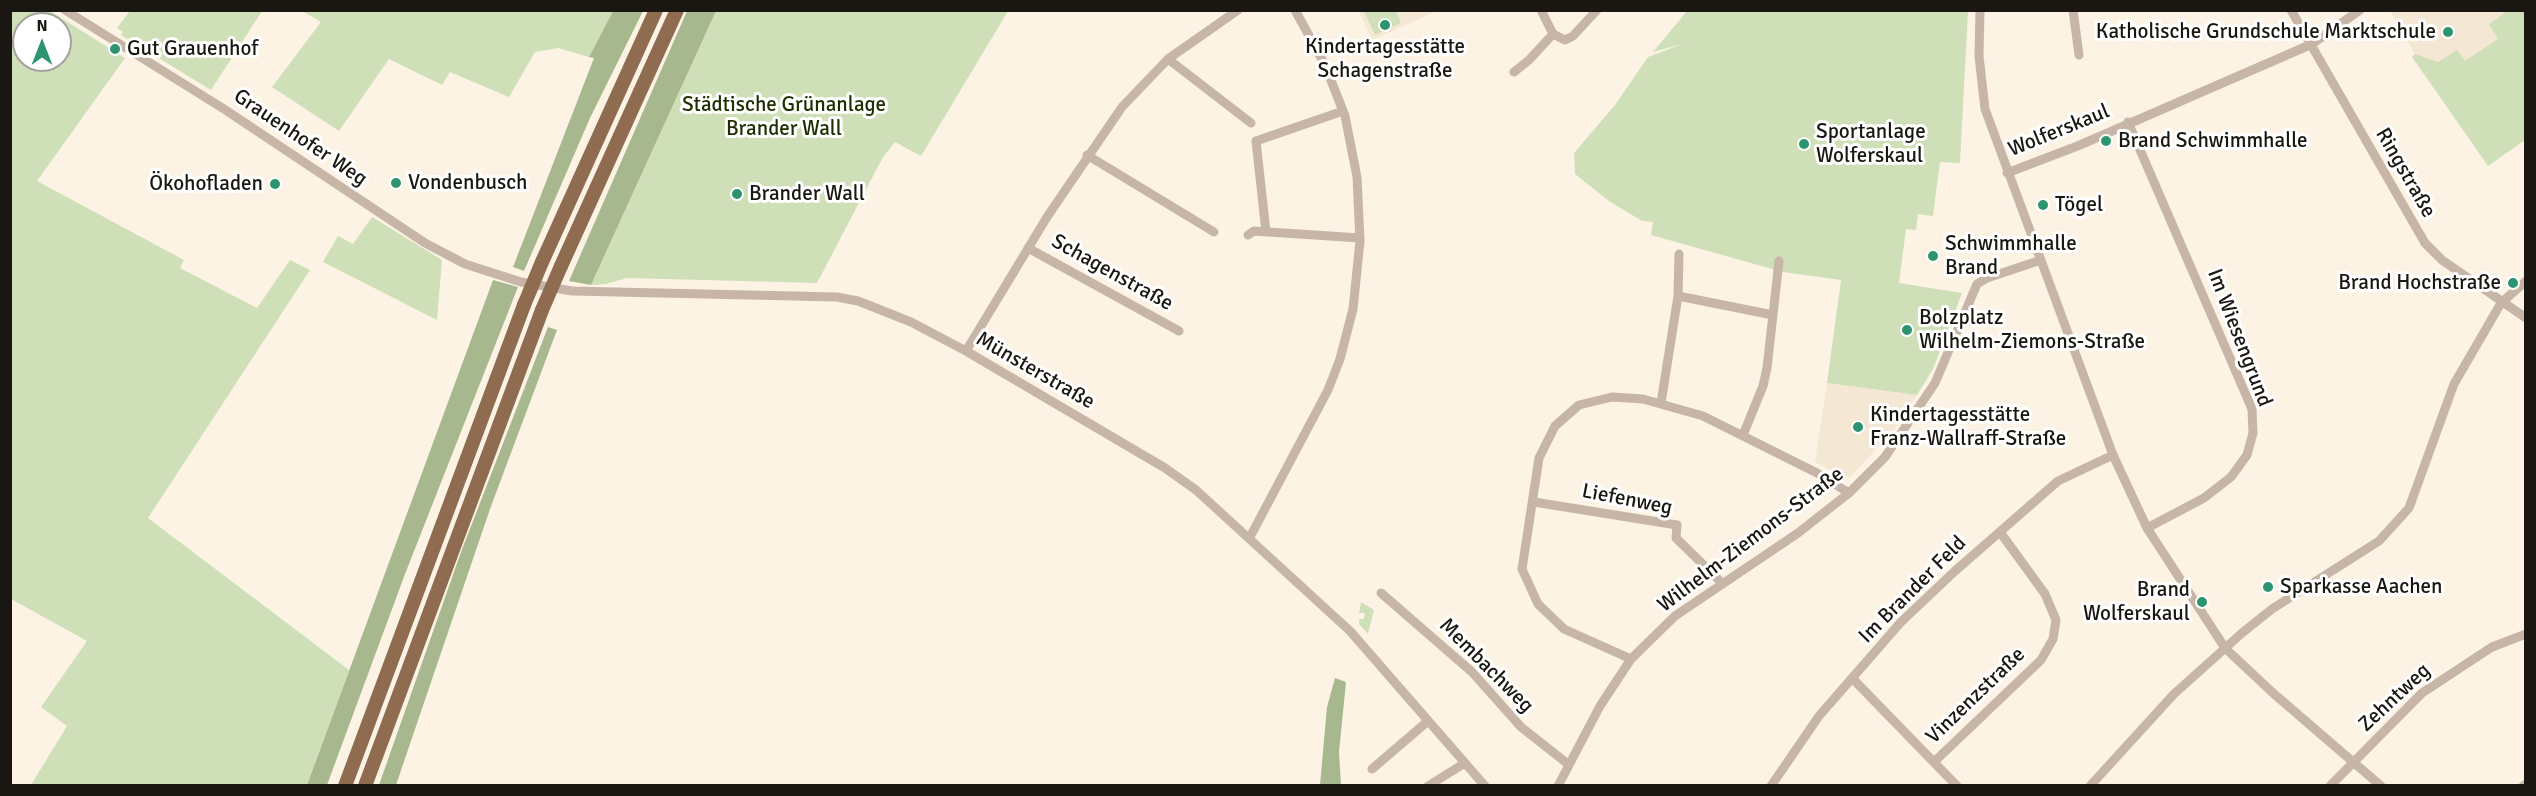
<!DOCTYPE html>
<meta charset="utf-8">
<style>
body{margin:0}
#map{position:relative;width:2536px;height:796px;overflow:hidden;background:#fcf3e5;font-family:Signika,sans-serif}
canvas{display:block}
.frame{position:absolute;inset:0;border:12px solid #1a1712;pointer-events:none}
.north{position:absolute;left:12px;top:12px;width:60px;height:60px;box-sizing:border-box;background:#fff;border:2px solid #a3a2a0;border-radius:50%;rotate:0deg;font-size:16px;font-weight:700;line-height:24px;text-align:center;color:#1a1712}
.north::after{content:'';display:block;margin:auto;width:21px;height:27px;background:#2d9470;clip-path:polygon(50% 0,100% 100%,50% 72%,0 100%)}
</style>
<div id="map">
<canvas width="2536" height="796"></canvas>
<div class="frame"></div>
<div class="north">N</div>
</div>
<script>
const c = document.querySelector('canvas').getContext('2d');
c.lineJoin = 'round';
function paint(path, color) {
  c.fillStyle = color;
  c.fill(path, 'evenodd');
}
function shape(rows) {
  const path = new Path2D();
  for (const r of rows) {
    path.moveTo(r[0], r[1]);
    for (let i = 2; i < r.length; i += 2) path.lineTo(r[i], r[i + 1]);
  }
  return path;
}
function strokePath(path, color, width, dash) {
  c.strokeStyle = color;
  c.lineWidth = width;
  c.lineCap = dash ? 'butt' : 'round';
  c.setLineDash(dash || []);
  c.stroke(path);
}
function write(font, color, halo, rows, align = 'center') {
  c.font = font + ' Signika,sans-serif';
  c.lineWidth = 6;
  c.setLineDash([]);
  c.textBaseline = 'middle';
  c.strokeStyle = halo;
  c.fillStyle = color;
  for (const [text, x, y, turn = 0] of rows) {
    c.save();
    c.translate(x, y);
    c.rotate((+turn || 0) * Math.PI / 180);
    c.textAlign = isNaN(turn) ? turn : align;
    if (halo) c.strokeText(text, 0, 0);
    c.fillText(text, 0, 0);
    c.restore();
  }
}
paint(shape([
 [1359,11,1437,11,1372,40],
 [2390,11,2509,11,2489,24,2499,39,2465,62,2438,62,2415,54],
 [1827,383,1917,395,1893,431,1850,477,1842,476,1815,462]
]), '#f4e7d3');
paint(shape([
 [11,10,50,11,125,58,37,181,184,260,180,268,257,308,290,260,310,270,148,518,349,670,307,785,31,785,67,726,41,707,87,641,11,599],
 [24,24,60,24,60,60,24,60],
 [2509,10,2525,11,2525,140,2488,166,2412,57,2415,54,2438,62,2457,50,2465,61,2498,39,2489,24],
 [130,11,130,10,262,11,211,90,121,35,123,32,117,28],
 [302,11,613,11,589,57,558,48,535,52,509,97,450,72,442,85,389,59,339,131,272,87,321,22],
 [716,11,1008,11,921,156,895,142,883,157,817,283,627,278,606,284,591,285],
 [1364,11,1396,11,1401,23,1375,35],
 [1687,11,1968,11,1960,163,1940,162,1933,216,1918,214,1916,230,1906,229,1899,283,1962,293,1933,369,1917,395,1827,383,1841,280,1783,272,1651,235,1653,222,1642,221,1609,201,1575,174,1574,153,1615,105,1648,57,1682,44,1653,52],
 [372,217,442,260,437,320,323,262,338,236,353,244],
 [1361,602,1374,610,1368,634,1359,624,1359,619,1364,619,1365,613,1359,613]
]), '#cfdfb8');
paint(shape([
 [613,11,643,11,590,118,524,271,513,267,594,58,589,57],
 [687,11,716,11,591,285,569,281],
 [493,280,518,287,405,574,327,785,307,785],
 [548,327,557,330,490,509,396,785,379,785,461,552],
 [1335,678,1346,682,1339,752,1341,785,1320,785,1327,707]
]), '#a8b88e');
strokePath(shape([
 [65,10,224,109,425,243,465,264,521,282,572,291,837,297,858,301,911,322,966,351,1165,468,1196,490,1350,631,1485,786],
 [1541,10,1553,34,1565,40,1573,36,1597,10],
 [1980,10,1979,56,1985,109,2113,455,2147,528,2225,648,2273,693,2381,786],
 [2073,10,2079,55],
 [2291,10,2425,243,2442,260,2526,318],
 [1168,59,1251,123],
 [1514,72,1529,60,1553,34],
 [2128,122,2252,409,2253,433,2247,455,2231,477,2204,498,2147,528],
 [1087,155,1214,232],
 [2007,173,2080,145,2312,44,2360,10],
 [1266,232,1256,141,1343,111],
 [1248,235,1254,231,1360,238],
 [1028,248,1179,331],
 [1678,296,1773,315],
 [966,351,1047,217,1122,107,1168,59,1238,10],
 [1661,403,1678,296,1679,254],
 [1743,435,1763,386,1767,368,1779,261],
 [1534,502,1677,525,1676,538,1721,582],
 [1250,537,1328,390,1340,359,1353,309,1360,241,1357,177,1345,116,1325,65,1295,10],
 [1381,593,1472,672,1521,727,1568,764],
 [1631,659,1564,629,1538,604,1522,569,1539,458,1555,426,1579,405,1612,397,1643,399,1703,416,1817,473,1849,493],
 [1852,678,1957,786],
 [1935,761,2041,660,2053,639,2056,620,2045,594,2000,532],
 [1372,769,1428,721],
 [1428,786,1465,763],
 [1558,786,1600,706,1631,659,1675,616,1798,533,1849,493,1885,457,1935,383,1977,284,1987,278,2041,260],
 [1771,786,1819,716,1901,622,1955,571,2058,481,2113,455],
 [2090,786,2174,694,2242,633,2272,609,2379,541,2409,508,2454,384,2501,303,2526,281],
 [2330,786,2422,693,2492,647,2526,634],
 [2523,786,2526,784]
]), '#c7b5a8', 9);
strokePath(shape([
 [542,262,656,10],
 [561,266,677,10],
 [345,786,524,305],
 [365,786,542,310]
]), '#8f6c50', 14);
strokePath(shape([
 [524,305,542,262],
 [542,310,561,266]
]), '#8f6c50', 14);
for (const [x, y, r, color] of [
 [1385,25,6,"#2d9470"],
 [2448,32,6,"#2d9470"],
 [115,49,6,"#2d9470"],
 [2106,141,6,"#2d9470"],
 [1804,144,6,"#2d9470"],
 [396,183,6,"#2d9470"],
 [275,184,6,"#2d9470"],
 [737,194,6,"#2d9470"],
 [2043,205,6,"#2d9470"],
 [1933,256,6,"#2d9470"],
 [2513,283,6,"#2d9470"],
 [1907,330,6,"#2d9470"],
 [1858,427,6,"#2d9470"],
 [2268,587,6,"#2d9470"],
 [2202,602,6,"#2d9470"]
]) {
  const dot = new Path2D();
  dot.arc(x, y, r, 0, 2 * Math.PI);
  c.fillStyle = color;
  c.fill(dot);
  strokePath(dot, '#fff', 2);
}
write('21px', '#1a1712', '#fff', [
 ["Katholische Grundschule Marktschule",2436,32,"right"],
 ["Kindertagesstätte",1385,47,"center"],
 ["Schagenstraße",1385,71,"center"],
 ["Gut Grauenhof",127,49],
 ["Sportanlage",1816,132],
 ["Wolferskaul",1816,156],
 ["Brand Schwimmhalle",2118,141],
 ["Vondenbusch",408,183],
 ["Ökohofladen",263,184,"right"],
 ["Brander Wall",749,194],
 ["Tögel",2055,205],
 ["Schwimmhalle",1945,244],
 ["Brand",1945,268],
 ["Brand Hochstraße",2501,283,"right"],
 ["Bolzplatz",1919,318],
 ["Wilhelm-Ziemons-Straße",1919,342],
 ["Kindertagesstätte",1870,415],
 ["Franz-Wallraff-Straße",1870,439],
 ["Sparkasse Aachen",2280,587],
 ["Brand",2190,590,"right"],
 ["Wolferskaul",2190,614,"right"]
], 'left');
write('21px', '#212f00', '#fff', [
 ["Städtische Grünanlage",784,105],
 ["Brander Wall",784,129]
]);
write('21px', '#1a1712', '#fff', [
 ["Wolferskaul",2059,131,-22],
 ["Grauenhofer Weg",300,138,34],
 ["Ringstraße",2405,173,60],
 ["Schagenstraße",1112,273,29],
 ["Im Wiesengrund",2239,338,69],
 ["Münsterstraße",1035,371,30],
 ["Liefenweg",1627,500,11],
 ["Wilhelm-Ziemons-Straße",1751,540,-37],
 ["Im Brander Feld",1913,590,-45],
 ["Membachweg",1486,666,45],
 ["Vinzenzstraße",1976,696,-44],
 ["Zehntweg",2395,698,-43]
]);
</script>
